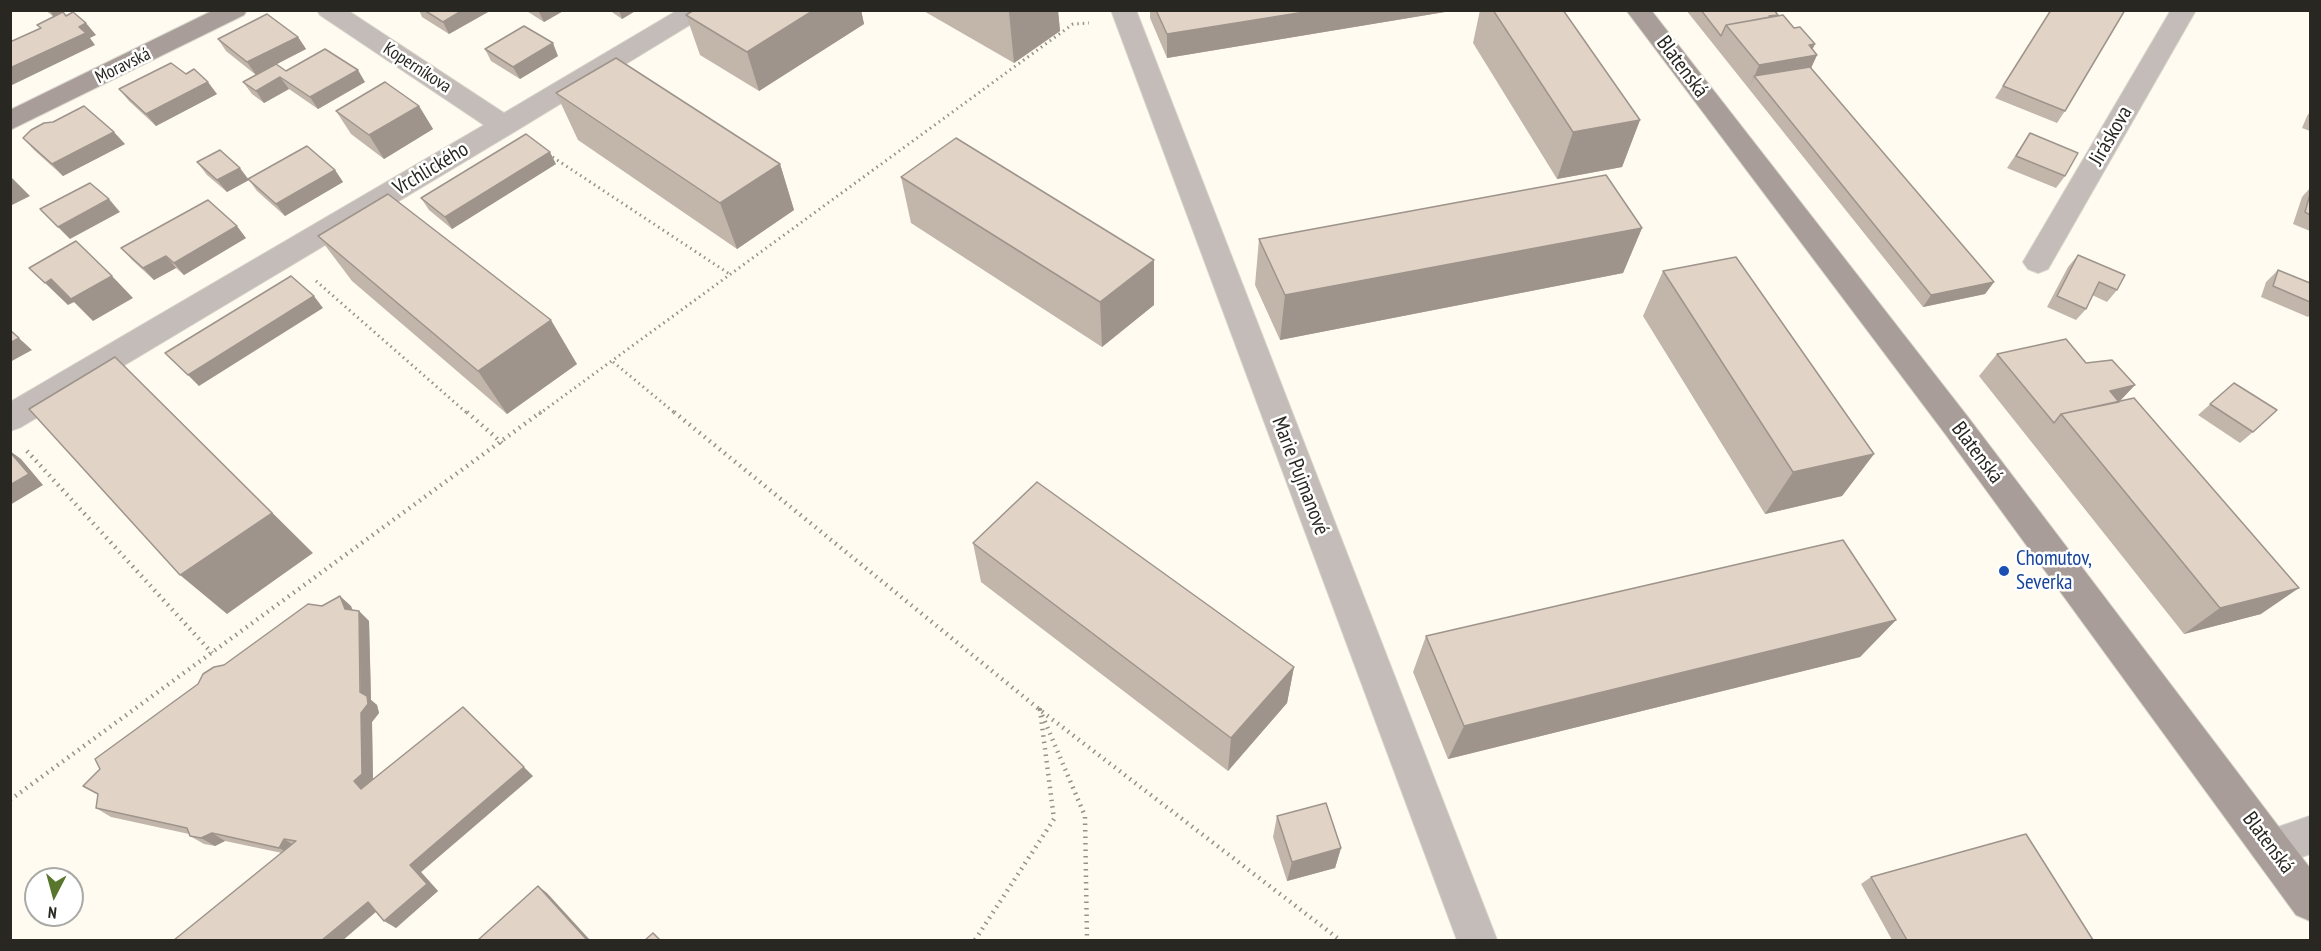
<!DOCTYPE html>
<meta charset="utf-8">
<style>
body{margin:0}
#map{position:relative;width:2321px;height:951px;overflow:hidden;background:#fffbf1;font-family:"PT Sans Narrow",sans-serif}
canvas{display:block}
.frame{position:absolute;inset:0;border:12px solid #292721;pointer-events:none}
.north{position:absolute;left:24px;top:867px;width:60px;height:60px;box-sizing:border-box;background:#fff;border:2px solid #a9a9a6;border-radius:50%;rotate:186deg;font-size:16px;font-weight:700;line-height:24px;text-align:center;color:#292721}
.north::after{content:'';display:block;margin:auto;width:21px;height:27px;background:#58772d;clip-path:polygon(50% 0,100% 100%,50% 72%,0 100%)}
</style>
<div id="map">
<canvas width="2321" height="951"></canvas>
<div class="frame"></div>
<div class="north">N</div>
</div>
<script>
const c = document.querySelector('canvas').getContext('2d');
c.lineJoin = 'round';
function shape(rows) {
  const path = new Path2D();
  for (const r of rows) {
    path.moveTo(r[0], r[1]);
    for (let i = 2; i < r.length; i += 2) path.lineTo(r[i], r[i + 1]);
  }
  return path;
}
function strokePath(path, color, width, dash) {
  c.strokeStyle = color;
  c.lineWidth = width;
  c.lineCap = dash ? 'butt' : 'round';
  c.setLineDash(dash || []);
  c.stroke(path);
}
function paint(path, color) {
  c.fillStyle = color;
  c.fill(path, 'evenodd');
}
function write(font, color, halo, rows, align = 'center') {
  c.font = font + ' "PT Sans Narrow",sans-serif';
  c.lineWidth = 5;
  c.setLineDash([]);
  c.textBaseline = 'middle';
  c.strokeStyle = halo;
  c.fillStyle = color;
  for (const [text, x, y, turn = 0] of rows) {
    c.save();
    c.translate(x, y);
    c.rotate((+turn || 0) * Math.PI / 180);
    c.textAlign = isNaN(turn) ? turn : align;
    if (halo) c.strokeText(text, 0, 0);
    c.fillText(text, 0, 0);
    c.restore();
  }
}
const street = shape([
 [317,10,347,10,504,113,678,10,709,10,706,15,514,132,21,427,10,431,10,402,484,125,320,15,317,10],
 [1111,10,1136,10,1497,940,1457,940,1111,10],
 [2171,10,2196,10,2048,269,2038,273,2028,269,2023,262,2171,10],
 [2310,816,2310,854,2272,868,2258,862,2252,848,2258,834,2310,816]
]);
const secondary = shape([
 [214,10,247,10,244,15,10,130,10,110,214,10],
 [1626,10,1651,10,1968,417,2310,868,2310,921,2296,915,1946,435,1626,10]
]);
strokePath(street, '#d8d5cc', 2);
strokePath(secondary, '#d8d5cc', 2);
strokePath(shape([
 [548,154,731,275],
 [316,281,468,414],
 [613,362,676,414],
 [539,414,1073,24,1089,23]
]), '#95928a', 3, [1.5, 4]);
strokePath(shape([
 [467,412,502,443],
 [674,412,1040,710,1340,940],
 [27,451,212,653],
 [10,800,541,412],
 [975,940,1054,819,1040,710,1085,816,1087,940]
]), '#95928a', 4.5, [1.5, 5]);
paint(street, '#c4bcb8');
paint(secondary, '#a89d98');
paint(shape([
 [45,10,66,10,54,17],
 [419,10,488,10,488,12,449,34,422,17],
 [525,10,565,10,544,22],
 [609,10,637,10,622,19],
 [694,10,861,10,864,24,759,91,700,55,686,15],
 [922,10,1058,10,1060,31,1014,63],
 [1150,10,1457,10,1167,58,1150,18],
 [1480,10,1563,10,1640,120,1622,167,1557,179,1473,43],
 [1686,10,1774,10,1777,16,1817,55,1811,68,1994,282,1985,294,1923,307],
 [2051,10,2065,111,2057,123,1995,98],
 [298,37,306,49,276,64,286,71,365,82,318,109,289,89,264,103,252,94,243,82,271,67,256,75,226,51,218,39],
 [485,49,558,56,520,79,491,61],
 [186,74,217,94,156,126,129,101,119,89],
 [556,93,780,164,794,210,737,249,578,140],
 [419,106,433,129,384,159,351,134,336,111],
 [2310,112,2310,131,2302,128,2307,116],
 [2030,133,2065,176,2056,188,2007,168],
 [23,138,125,144,63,176,34,150],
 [197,162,249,179,335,170,343,182,285,216,257,191,249,180,227,192,207,175],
 [556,164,452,229,429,210,421,198],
 [901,177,1154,305,1102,347,911,223],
 [2310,188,2310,231,2293,224,2302,197],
 [1642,228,1623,273,1280,340,1255,285,1259,239],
 [318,236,577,364,507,414,352,281],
 [246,238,184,275,176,268,154,280,132,260,121,248],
 [2078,255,2117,290,2107,302,2092,295,2086,309,2076,320,2047,307,2068,267],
 [2278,270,2310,283,2310,315,2308,317,2261,297,2266,282],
 [1663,271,1874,454,1842,496,1765,514,1643,316],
 [1997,354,2086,363,2135,385,2120,401,2261,614,2184,634,1979,376],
 [2234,383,2253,432,2240,443,2198,415],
 [973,543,1294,667,1287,703,1228,771,981,582],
 [322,606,351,606,352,610,359,611,369,621,371,700,377,705,379,713,372,722,373,779,533,776,421,872,438,891,396,928,376,912,343,940,174,940,282,853,225,841,215,846,204,844,190,836,189,834,111,817,96,808,224,665],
 [1896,620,1860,657,1448,759,1413,672,1426,636],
 [1277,816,1341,848,1335,868,1287,881,1273,837],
 [1871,877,2093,940,1892,940,1861,884]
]), '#c2b6ab');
paint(shape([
 [49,10,66,10,54,17],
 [463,10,488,10,488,12,449,34,443,22],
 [538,10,565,10,544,22],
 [619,10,637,10,622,19],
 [814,10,861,10,864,24,759,91,747,52],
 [1011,10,1058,10,1060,31,1014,63,1009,12],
 [1317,10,1457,10,1167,58,1167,34],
 [86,23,96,35,90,38,95,45,10,86,10,68],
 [298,37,306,49,256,75,247,62],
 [553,43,558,56,520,79,513,67],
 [1815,44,1809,57,1817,55,1806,79,1754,76,1749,89,1759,65,1809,45],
 [358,70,365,82,318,109,310,97],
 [280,77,289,89,264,103,256,91],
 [208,82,217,94,156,126,146,114],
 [419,106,433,129,384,159,369,135],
 [1640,120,1622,167,1557,179,1573,132],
 [114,132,125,144,63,176,52,164],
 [550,152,556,164,452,229,445,217],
 [780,164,794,210,737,249,720,203],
 [240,168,249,180,227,192,217,180],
 [335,170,343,182,285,216,276,204],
 [10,176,30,196,10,206],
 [109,199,120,212,70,239,58,227],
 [237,226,246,238,184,275,174,263],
 [1642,228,1623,273,1280,340,1285,295],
 [166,256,176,268,154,280,143,268],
 [1154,260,1154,305,1102,347,1100,302],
 [112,276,133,298,93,321,71,299],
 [51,279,74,302,68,305,45,283],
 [1994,282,1985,294,1923,307,1931,295],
 [314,296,323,308,199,386,188,375],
 [551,320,577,364,507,414,478,371],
 [10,330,32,350,10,362],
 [115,357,313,553,227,614,180,575],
 [2135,385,2114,407,2110,391],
 [10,451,21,459,43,485,10,505],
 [1874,454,1842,496,1765,514,1793,472],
 [2299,588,2261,614,2184,634,2220,608],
 [340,596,351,606,356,619,345,609],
 [359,611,369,621,371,700,377,705,379,713,372,722,373,783,361,789,354,781,361,713],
 [1896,620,1860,657,1448,759,1464,726],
 [1294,667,1287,703,1228,771,1231,738],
 [463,707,533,776,421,872,438,891,396,928,384,921,410,865],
 [212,833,225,841,215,846,201,838],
 [284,839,297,847,292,855,279,848],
 [1341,848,1335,868,1287,881,1292,862],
 [538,886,547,893,590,940,587,940],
 [368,902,379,909,343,940,322,940]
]), '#9e948b');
const building = shape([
 [424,10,463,10,443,22,424,10],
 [694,10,814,10,747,52,686,15,694,10],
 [1156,10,1317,10,1167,34,1156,10],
 [1493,10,1563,10,1640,120,1573,132,1493,10],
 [1701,10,1774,10,1778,15,1769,16,1770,17,1726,25,1721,36,1701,10],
 [2051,10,2125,10,2065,111,2003,86,2051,10],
 [63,12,66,16,73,12,86,23,79,27,86,33,10,68,10,42,41,28,37,25,63,12],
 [267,14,298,37,247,62,218,39,267,14],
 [1783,15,1794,28,1800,27,1815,44,1809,45,1817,55,1759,65,1726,25,1783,15],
 [524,26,553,43,513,67,485,49,524,26],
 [325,49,358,70,310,97,280,77,256,91,243,82,276,64,286,71,325,49],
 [616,58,780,164,720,203,556,93,616,58],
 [171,63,186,74,194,69,208,82,146,114,119,89,171,63],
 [1810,67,1994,282,1931,295,1754,76,1810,67],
 [385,82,419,106,369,135,336,111,385,82],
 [84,106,114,132,52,164,23,138,31,130,44,123,53,122,84,106],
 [2030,133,2078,153,2065,176,2016,156,2030,133],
 [526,134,550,152,445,217,421,198,526,134],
 [956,138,1154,260,1100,302,901,177,956,138],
 [307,146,335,170,276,204,248,179,307,146],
 [220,150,240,168,217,180,197,162,220,150],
 [1606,175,1642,228,1285,295,1259,239,1606,175],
 [90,183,109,199,58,227,40,209,90,183],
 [388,194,551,320,478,371,318,236,388,194],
 [2310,194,2310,215,2305,212,2310,194],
 [208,200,237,226,174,263,166,256,143,268,121,248,208,200],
 [76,241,112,276,71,299,51,279,45,283,29,268,76,241],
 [2078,255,2125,275,2117,290,2099,282,2086,309,2057,296,2078,255],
 [1736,257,1874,454,1793,472,1663,271,1736,257],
 [2278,270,2310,283,2310,302,2273,286,2278,270],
 [291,276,314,296,188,375,165,353,291,276],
 [10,330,19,338,10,343,10,330],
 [2066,339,2086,363,2112,360,2135,385,2110,391,2119,402,2061,414,2054,423,1997,354,2066,339],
 [115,357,272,513,180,575,29,409,115,357],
 [2234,383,2277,410,2253,432,2210,404,2234,383],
 [2134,398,2299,588,2220,608,2061,414,2134,398],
 [10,452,29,474,10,485,10,452],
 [1037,482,1294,667,1231,738,973,543,1037,482],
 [1843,540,1896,620,1464,726,1426,636,1843,540],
 [340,596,345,609,359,611,360,692,367,696,368,704,361,713,362,774,354,781,361,789,463,707,524,767,410,865,427,884,384,921,368,902,322,940,174,940,296,841,284,839,279,848,212,833,201,838,190,836,187,828,96,808,98,794,83,786,100,769,95,759,198,684,203,674,214,667,224,665,308,604,322,606,340,596],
 [1326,803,1341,848,1292,862,1277,816,1326,803],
 [2026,834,2093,940,1907,940,1871,877,2026,834],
 [538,886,587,940,478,940,538,886],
 [653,933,660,940,645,940,653,933]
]);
paint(building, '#e1d4c7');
strokePath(building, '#9e948b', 1.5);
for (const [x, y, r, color] of [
 [2004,571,6,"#1a4fb4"]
]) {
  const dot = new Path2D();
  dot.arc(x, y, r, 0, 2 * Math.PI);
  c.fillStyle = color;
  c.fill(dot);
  strokePath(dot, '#fff', 2);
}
write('18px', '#292721', '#fff', [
 ["Moravská",123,66,-26],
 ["Koperníkova",417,68,33]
]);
write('21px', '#292721', '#fff', [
 ["Blatenská",1682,67,53],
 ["Jiráskova",2111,136,-60],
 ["Vrchlického",431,169,-31],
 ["Blatenská",1977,453,53],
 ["Marie Pujmanové",1300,476,69],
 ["Blatenská",2268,843,53]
]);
write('21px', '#164399', '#fff', [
 ["Chomutov,",2016,559],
 ["Severka",2016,583]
], 'left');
</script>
